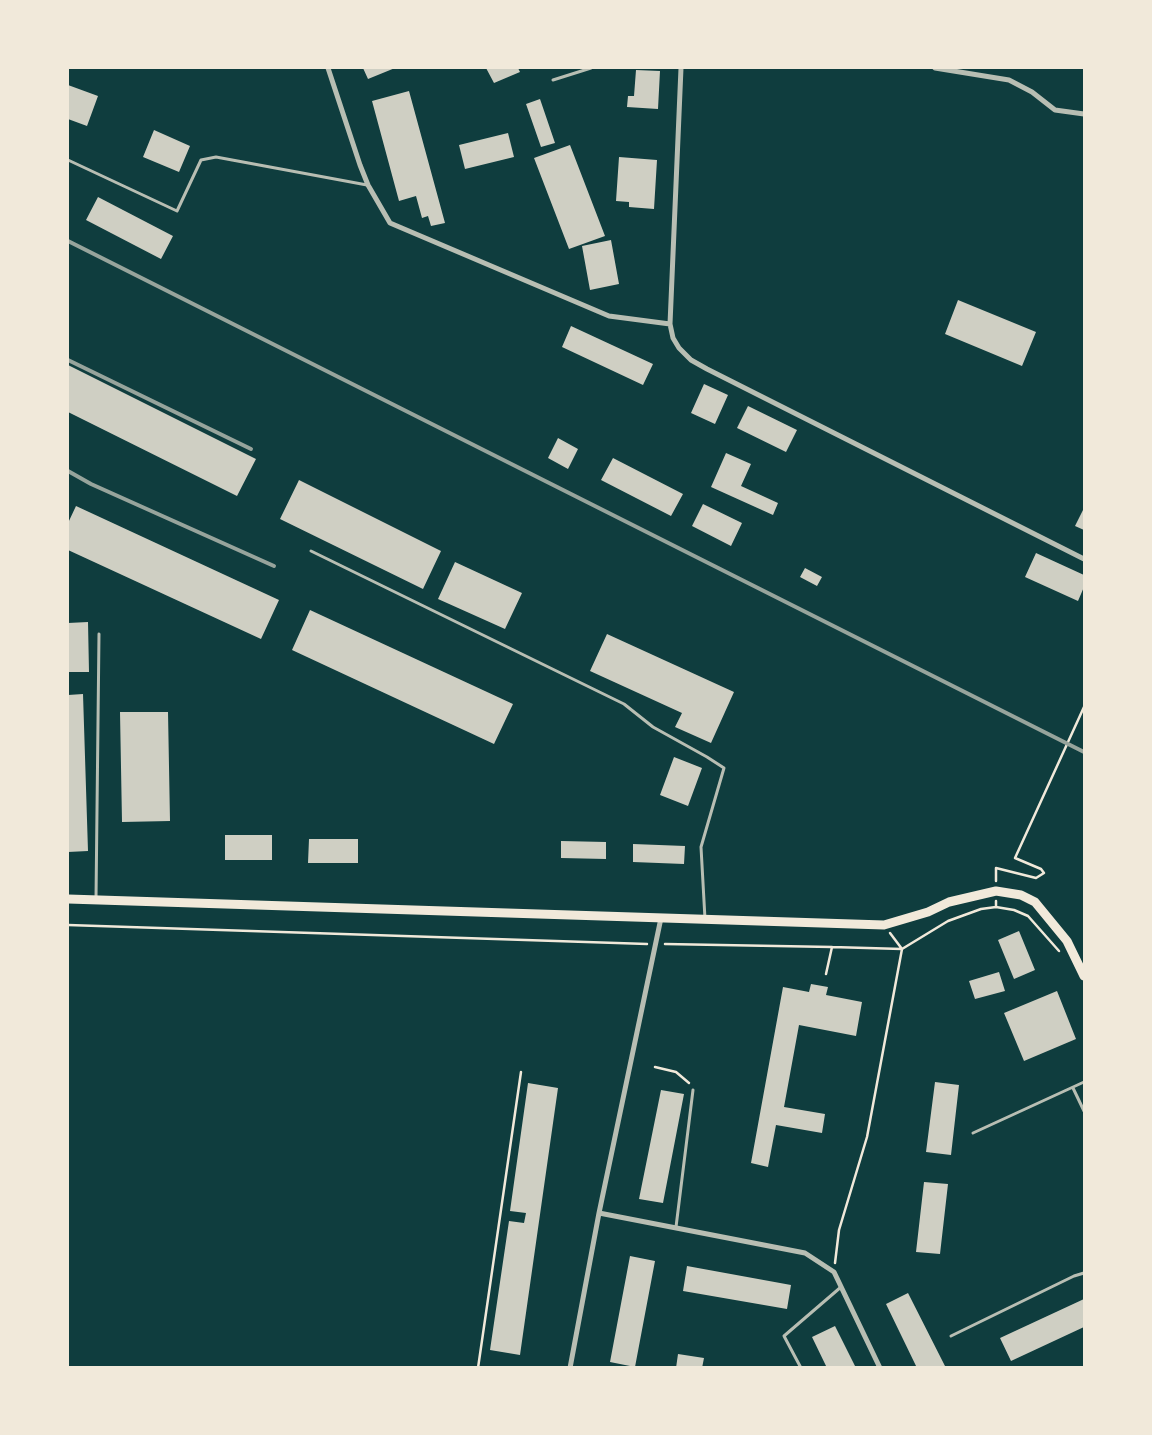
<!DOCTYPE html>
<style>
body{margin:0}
#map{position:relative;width:1152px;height:1435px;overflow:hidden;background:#0f3d3e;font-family:Ubuntu,sans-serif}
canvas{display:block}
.frame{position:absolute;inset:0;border:69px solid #f1e9da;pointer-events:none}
</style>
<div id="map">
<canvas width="1152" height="1435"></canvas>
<div class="frame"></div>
</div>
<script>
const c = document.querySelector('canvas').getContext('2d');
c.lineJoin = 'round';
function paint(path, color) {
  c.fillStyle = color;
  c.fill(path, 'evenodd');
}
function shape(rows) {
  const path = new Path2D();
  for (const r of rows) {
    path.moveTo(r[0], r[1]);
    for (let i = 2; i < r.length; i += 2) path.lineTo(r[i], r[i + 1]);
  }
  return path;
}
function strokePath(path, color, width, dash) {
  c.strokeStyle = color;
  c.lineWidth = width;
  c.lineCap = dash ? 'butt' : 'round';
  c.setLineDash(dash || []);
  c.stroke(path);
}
paint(shape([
 [363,68,395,68,368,79],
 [486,68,518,68,520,72,494,83],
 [636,70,660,71,658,109,627,107,628,96,634,96],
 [68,85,98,96,87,126,68,119],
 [409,91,445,223,431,226,428,216,422,218,416,196,399,201,372,101],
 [540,99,555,143,541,147,526,104],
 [154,130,190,146,179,172,143,157],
 [508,133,514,157,465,169,459,145],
 [570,145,605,236,569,249,534,158],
 [619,157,657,160,654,209,629,207,629,202,616,201],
 [98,197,173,236,161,259,86,220],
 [611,240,619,284,590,290,582,246],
 [958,300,1036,332,1022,366,945,334],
 [571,326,653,364,643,385,562,347],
 [68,365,256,459,237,496,68,412],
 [704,384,728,395,715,424,691,413],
 [748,406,797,430,786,452,737,428],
 [558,438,578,449,568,469,548,458],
 [726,453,751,464,741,486,778,503,773,515,711,487],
 [613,458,683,494,671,516,601,480],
 [299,480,441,551,423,589,280,519],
 [703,504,742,523,731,546,692,526],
 [76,506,279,600,261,639,68,550,68,523],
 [1084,508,1084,530,1075,526],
 [1036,553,1084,575,1084,587,1078,601,1025,577],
 [455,562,522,593,505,629,438,599],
 [805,568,822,577,817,586,800,577],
 [310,610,513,704,494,744,292,650],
 [88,622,89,672,68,672,68,623],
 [607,634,734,692,711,743,675,727,682,713,590,671],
 [83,694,88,851,68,852,68,695],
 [120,712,168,712,170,821,122,822],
 [674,757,702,768,688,806,660,795],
 [225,835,272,835,272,860,225,860],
 [309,839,358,839,358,863,308,863],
 [561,841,606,842,606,859,561,858],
 [633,844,685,846,684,864,633,862],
 [1019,931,1035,970,1014,979,998,940],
 [999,972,1005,991,975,999,969,981],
 [811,984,828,987,826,995,862,1002,856,1036,799,1025,784,1107,825,1114,822,1133,776,1125,768,1167,751,1163,783,987,809,992],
 [1057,991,1076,1039,1024,1061,1004,1013],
 [935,1082,959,1085,951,1155,926,1152],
 [528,1083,558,1088,520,1355,490,1350,509,1221,524,1223,526,1213,510,1211],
 [661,1090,684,1094,663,1203,639,1199],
 [924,1182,948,1184,940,1254,916,1252],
 [630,1256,655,1261,635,1367,610,1362],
 [687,1266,791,1285,787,1309,683,1291],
 [908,1293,946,1368,917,1368,886,1304],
 [1084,1299,1084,1327,1011,1361,1000,1338],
 [835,1326,856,1368,827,1368,812,1337],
 [678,1354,704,1358,702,1368,676,1368]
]), '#cfcfc3');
strokePath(shape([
 [996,881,996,868,1036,878,1044,873,1041,869,1015,858,1084,707],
 [996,901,996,907,1014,910,1028,916,1059,951],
 [68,925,647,944],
 [665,944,832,947,902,949,948,921,981,909,996,907],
 [826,974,832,947],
 [655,1067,676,1072,689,1083],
 [835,1263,839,1230,867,1137,902,949,890,933],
 [478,1368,521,1072]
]), '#f1e9da', 2.5);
strokePath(shape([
 [553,80,591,68],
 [68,160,177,211,201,160,216,157,367,185],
 [311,551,624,704,653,727,707,757,724,768,701,847,705,919],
 [96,898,99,634],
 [1073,1088,1084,1111],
 [973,1133,1084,1082],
 [676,1227,693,1090],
 [951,1336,1074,1276,1084,1273],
 [801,1368,784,1336,841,1287]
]), '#b8beb3', 3);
strokePath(shape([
 [328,68,360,165,368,185,390,223,609,316,670,324],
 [681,68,670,324,673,338,679,348,691,360,707,369,1084,559],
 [935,68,1009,80,1032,92,1055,110,1084,114],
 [599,1213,805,1253,834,1272,880,1368],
 [570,1368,599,1213,661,918]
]), '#b8beb3', 5);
strokePath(shape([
 [68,899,884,925,928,912,949,902,996,891,1021,895,1035,902,1067,941,1084,976]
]), '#f1e9da', 9);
strokePath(shape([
 [68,241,1084,752],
 [68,360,251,449],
 [68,471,91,484,274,566]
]), '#97a49c', 4);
</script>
